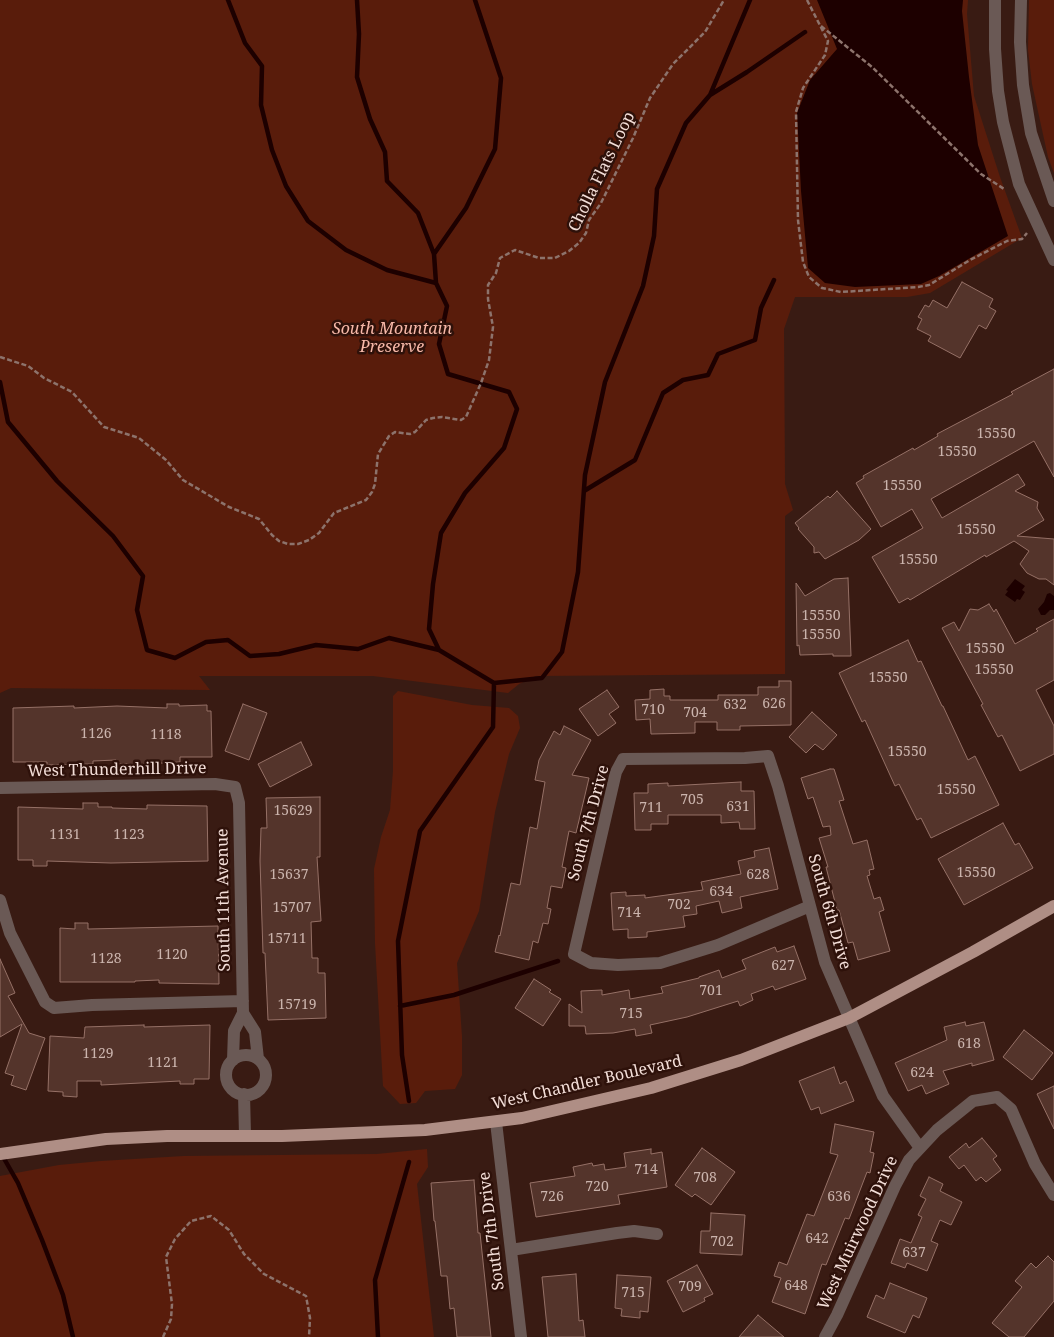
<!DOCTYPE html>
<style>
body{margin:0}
canvas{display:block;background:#391b13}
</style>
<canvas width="1054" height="1337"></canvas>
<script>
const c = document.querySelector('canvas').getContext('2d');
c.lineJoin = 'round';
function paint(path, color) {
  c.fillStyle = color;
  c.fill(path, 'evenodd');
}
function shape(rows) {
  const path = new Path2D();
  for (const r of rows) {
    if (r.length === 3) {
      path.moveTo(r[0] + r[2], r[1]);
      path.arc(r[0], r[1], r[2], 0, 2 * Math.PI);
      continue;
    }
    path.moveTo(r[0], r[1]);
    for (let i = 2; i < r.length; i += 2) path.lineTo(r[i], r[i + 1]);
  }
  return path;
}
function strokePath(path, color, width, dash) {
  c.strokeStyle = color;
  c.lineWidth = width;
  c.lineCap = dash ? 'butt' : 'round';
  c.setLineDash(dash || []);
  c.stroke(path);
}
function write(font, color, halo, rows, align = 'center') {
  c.font = font + ' "Noto Serif",serif';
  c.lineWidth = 5;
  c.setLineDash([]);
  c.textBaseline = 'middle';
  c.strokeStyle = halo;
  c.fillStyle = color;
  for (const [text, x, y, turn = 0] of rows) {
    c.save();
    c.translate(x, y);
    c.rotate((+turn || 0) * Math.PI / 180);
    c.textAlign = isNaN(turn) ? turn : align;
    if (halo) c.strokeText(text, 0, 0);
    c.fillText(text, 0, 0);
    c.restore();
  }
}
paint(shape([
 [0,0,968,0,967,14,974,96,1000,177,1022,238,930,293,907,297,795,297,784,329,785,484,793,510,785,516,785,674,536,676,519,684,508,693,373,676,199,676,210,690,11,688,0,693],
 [1029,0,1054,0,1054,173,1048,157,1032,84,1028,50],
 [398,691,472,705,509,708,518,716,520,728,509,754,495,812,479,911,457,963,462,1037,462,1075,455,1089,425,1091,416,1103,400,1104,383,1086,375,943,374,869,381,837,390,810,393,771,393,696],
 [427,1149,428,1167,417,1184,434,1337,0,1337,0,1176,59,1165,101,1161,184,1156,377,1154]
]), '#591c0b');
paint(shape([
 [817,0,963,0,962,11,969,77,978,145,1008,236,939,276,921,284,855,287,825,283,808,268,801,191,797,113,810,80,837,49],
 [1015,579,1025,586,1022,590,1025,592,1020,600,1017,599,1015,602,1005,595,1008,591,1006,590],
 [1050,593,1054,596,1054,610,1050,610,1045,615,1041,615,1038,609,1044,602,1047,594]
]), '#1d0000');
strokePath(shape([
 [228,0,245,43,262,66,261,105,272,150,286,186,308,221,346,250,387,270,436,283,447,306,439,344,448,374,509,392,517,409,504,448,465,493,441,533,433,584,429,629,439,650,494,683],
 [357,0,359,34,357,77,370,119,385,152,387,181,418,213,434,254,436,283],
 [710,95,750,0],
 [434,254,466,208,495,149,501,78,475,0],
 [0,382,8,422,57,481,113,536,143,576,137,610,147,650,175,658,206,642,228,640,250,656,279,654,316,645,358,649,389,638,439,650],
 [584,491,635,460,663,393,683,380,708,375,718,354,755,340,761,308,774,280],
 [400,1006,454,995,558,961],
 [409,1101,402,1055,398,941,420,831,493,727,494,683,542,678,562,652,578,572,585,475,605,382,643,286,654,236,657,189,686,123,710,95,747,72,805,32],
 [2,1155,18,1183,42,1240,63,1295,73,1337],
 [378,1337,375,1280,409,1162]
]), '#1d0000', 4.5);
const building = shape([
 [962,282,993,299,989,307,996,311,986,329,979,325,960,358,928,341,931,336,917,329,922,319,918,317,925,305,929,307,933,300,947,308,962,282],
 [1054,369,1054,477,1034,441,931,499,942,518,1018,474,1025,485,1015,491,1038,502,1037,508,1044,520,1017,536,1054,539,1054,585,1046,579,1039,579,1027,573,1020,564,1029,551,1014,541,986,557,985,555,910,600,908,598,899,603,872,557,923,528,912,509,881,527,856,483,864,478,863,476,913,448,914,450,938,436,937,434,1013,394,1011,392,1054,369],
 [837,491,871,529,859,540,825,559,819,552,814,553,814,547,798,529,799,528,795,523,828,496,830,498,837,491],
 [848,578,851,656,833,656,833,654,800,655,799,645,797,646,796,583,805,596,834,579,848,578],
 [989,604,994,612,996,609,1015,644,1038,631,1036,629,1054,619,1054,680,1036,690,1054,726,1054,754,1020,771,1002,735,998,737,981,705,983,704,942,628,954,622,959,631,970,609,978,610,989,604],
 [908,640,918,662,921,661,942,706,943,706,968,760,975,756,999,805,931,838,921,818,917,820,899,784,895,786,865,720,862,722,839,673,908,640],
 [779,681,791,681,791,725,740,726,740,730,717,730,717,722,695,722,695,733,651,734,650,719,636,720,635,700,650,699,650,690,664,689,664,696,670,696,670,700,718,700,718,695,758,695,758,687,779,687,779,681],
 [607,690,619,707,609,714,616,723,598,736,579,709,607,690],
 [167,704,179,704,179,706,207,705,207,711,211,711,212,757,180,757,180,762,145,764,116,764,116,760,93,761,93,764,47,765,47,762,13,762,13,708,74,706,74,708,117,706,167,708,167,704],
 [243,704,267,713,249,760,225,751,243,704],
 [812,712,837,735,823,750,815,744,806,753,789,737,812,712],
 [564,726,591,740,572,775,589,778,576,833,569,831,562,867,566,868,562,888,551,886,547,908,551,909,548,924,543,923,538,943,533,941,529,960,495,952,499,935,500,936,511,883,520,885,530,827,537,829,545,782,535,780,539,760,554,731,560,735,564,726],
 [301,742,312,765,270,787,258,764,301,742],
 [830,769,834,769,844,800,839,801,853,844,867,840,874,869,869,870,870,875,867,876,874,899,880,897,884,910,879,912,890,951,858,960,853,942,848,943,839,910,837,910,826,867,828,867,819,838,831,835,830,826,823,827,813,797,808,799,801,778,830,769],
 [741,782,741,791,754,791,755,829,740,829,739,822,721,823,721,815,668,815,668,824,651,824,651,830,635,830,634,793,648,793,648,784,668,783,668,786,741,782],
 [320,797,320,857,317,857,321,921,311,922,312,958,318,958,318,973,325,973,326,1018,268,1020,265,953,263,953,260,861,261,828,267,828,266,798,320,797],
 [83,803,98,803,98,807,112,807,112,808,147,809,147,805,207,806,208,861,111,863,47,861,47,866,33,866,33,860,18,860,18,807,83,809,83,803],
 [1003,823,1015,845,1019,843,1033,868,964,905,938,859,1003,823],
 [769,848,778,889,740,897,742,908,722,913,719,901,696,906,697,914,683,916,685,927,647,932,647,937,628,938,628,929,613,930,611,893,626,892,626,896,645,895,645,898,703,890,701,882,741,874,738,861,755,857,754,851,769,848],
 [75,923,88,923,88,929,218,926,219,984,159,983,159,980,135,981,135,982,60,982,60,928,75,929,75,923],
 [794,946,806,979,775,990,773,986,751,994,753,1000,740,1006,738,1001,687,1017,650,1025,652,1033,636,1036,635,1029,613,1033,586,1034,585,1026,569,1026,569,1004,582,1013,581,991,602,990,602,995,629,990,630,999,663,993,661,987,699,978,699,977,719,970,722,978,746,969,742,960,775,947,777,952,794,946],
 [0,959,15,993,8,996,29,1033,45,1038,26,1090,11,1085,14,1076,5,1073,22,1024,0,1037,0,959],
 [534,979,551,990,549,992,561,999,543,1026,515,1008,534,979],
 [965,1022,966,1026,984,1022,994,1060,972,1066,972,1063,943,1071,949,1084,926,1094,922,1085,908,1091,895,1063,947,1040,944,1027,965,1022],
 [144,1025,144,1027,210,1025,209,1079,194,1079,194,1084,180,1084,180,1081,101,1085,101,1081,77,1081,77,1097,63,1096,63,1092,48,1091,50,1036,84,1038,85,1027,144,1025],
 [1024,1030,1053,1053,1032,1080,1003,1057,1024,1030],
 [834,1067,840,1084,846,1081,854,1101,821,1114,819,1107,811,1110,799,1081,834,1067],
 [1054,1086,1054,1129,1037,1094,1054,1086],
 [835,1124,874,1132,870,1152,874,1153,870,1173,867,1172,849,1219,845,1218,826,1265,822,1264,805,1314,772,1302,781,1278,774,1276,779,1262,787,1265,807,1214,814,1216,838,1155,830,1153,835,1124],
 [982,1138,997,1156,993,1159,1001,1170,986,1182,981,1177,976,1181,964,1165,959,1169,949,1157,966,1143,969,1148,982,1138],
 [702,1148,735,1172,711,1205,695,1194,692,1197,675,1185,702,1148],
 [651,1149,651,1154,662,1152,667,1187,618,1195,620,1204,536,1217,530,1183,575,1176,573,1167,592,1163,593,1166,604,1164,605,1170,626,1167,624,1153,651,1149],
 [929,1177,943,1184,940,1191,962,1202,951,1225,940,1220,931,1241,938,1244,927,1271,907,1263,905,1268,891,1263,900,1239,911,1243,922,1217,918,1215,926,1199,920,1196,929,1177],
 [474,1180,478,1233,480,1233,491,1337,457,1337,454,1308,450,1309,447,1276,441,1276,435,1221,434,1221,431,1183,474,1180],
 [711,1213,745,1215,742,1255,700,1253,701,1231,710,1231,711,1213],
 [1048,1256,1054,1262,1054,1301,1024,1337,1009,1337,992,1323,1022,1287,1015,1281,1031,1263,1036,1268,1048,1256],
 [697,1265,713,1294,704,1298,705,1301,683,1312,667,1281,697,1265],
 [576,1274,579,1321,583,1320,585,1337,548,1337,542,1277,576,1274],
 [617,1275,651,1277,648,1312,640,1311,640,1318,621,1316,622,1309,615,1308,617,1275],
 [890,1283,927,1298,919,1318,913,1315,905,1333,867,1317,876,1295,884,1299,890,1283],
 [758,1315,784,1337,739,1337,758,1315]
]);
paint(building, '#54342b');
strokePath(building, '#957066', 1);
strokePath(shape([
 [807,0,828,41,825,55,803,88,796,112,798,220,803,262,809,277,822,288,841,292,918,287,929,285,970,260,1007,241,1022,239,1027,233],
 [821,26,872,67,981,174,1004,189],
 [0,357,28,366,44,378,72,392,104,427,139,438,166,460,183,480,229,507,259,519,272,535,279,541,288,544,298,544,309,540,319,533,334,513,366,500,372,492,375,484,378,454,389,436,395,432,410,434,415,432,426,420,433,418,442,417,461,420,466,417,481,383,489,360,493,327,488,299,488,285,496,273,500,258,515,250,539,258,555,258,569,251,579,243,586,233,589,220,601,203,633,138,650,98,673,64,705,32,724,0],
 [163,1337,171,1319,172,1304,166,1257,175,1239,191,1221,211,1216,229,1230,244,1254,264,1274,306,1296,310,1318,309,1337]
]), '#8d736c', 2.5, [5, 2.5]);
strokePath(shape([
 [995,0,995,49,998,91,1003,122,1019,184,1054,260],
 [1021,0,1020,42,1023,85,1031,133,1054,201],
 [0,788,215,784,235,787,239,803,243,1013,234,1031,233,1060],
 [0,900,10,933,45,1002,54,1008,92,1005,243,1001],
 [810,906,718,945,660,963,618,965,591,963,574,954,616,772,623,759,745,758,768,756,778,786,810,906,825,962,883,1096,920,1148],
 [243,1013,255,1032,258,1059],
 [246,1075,20],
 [244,1094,245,1135],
 [496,1122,521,1337],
 [511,1250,617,1233,634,1231,657,1234],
 [825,1337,837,1315,895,1186,909,1160,937,1130,973,1101,997,1097,1011,1109,1035,1164,1054,1195]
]), '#6a5955', 12);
strokePath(shape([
 [0,1154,106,1139,167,1136,282,1136,425,1130,522,1118,651,1088,741,1060,849,1018,973,952,1054,906]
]), '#af8e85', 12);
write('14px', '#cbb4ad', null, [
 ["15550",996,434],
 ["15550",957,452],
 ["15550",902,486],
 ["15550",976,530],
 ["15550",918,560],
 ["15550",821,616],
 ["15550",821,635],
 ["15550",985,649],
 ["15550",994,670],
 ["15550",888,678],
 ["626",774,704],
 ["632",735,705],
 ["710",653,710],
 ["704",695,713],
 ["1126",96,734],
 ["1118",166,735],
 ["15550",907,752],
 ["15550",956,790],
 ["705",692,800],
 ["631",738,807],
 ["711",651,808],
 ["15629",293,811],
 ["1131",65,835],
 ["1123",129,835],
 ["15550",976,873],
 ["15637",289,875],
 ["628",758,875],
 ["634",721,892],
 ["702",679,905],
 ["15707",292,908],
 ["714",629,913],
 ["15711",287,939],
 ["1120",172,955],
 ["1128",106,959],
 ["627",783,966],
 ["701",711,991],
 ["15719",297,1005],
 ["715",631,1014],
 ["618",969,1044],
 ["1129",98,1054],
 ["1121",163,1063],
 ["624",922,1073],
 ["714",646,1170],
 ["708",705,1178],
 ["720",597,1187],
 ["726",552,1197],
 ["636",839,1197],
 ["642",817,1239],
 ["702",722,1242],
 ["637",914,1253],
 ["648",796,1286],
 ["709",690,1287],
 ["715",633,1293]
]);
write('16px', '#f3ded8', '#2e110a', [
 ["Cholla Flats Loop",602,172,-64],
 ["West Thunderhill Drive",117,770,-1],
 ["South 7th Drive",589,823,-75],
 ["South 11th Avenue",224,900,-91],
 ["South 6th Drive",829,912,74],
 ["West Chandler Boulevard",587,1083,-13],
 ["South 7th Drive",492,1231,-97],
 ["West Muirwood Drive",858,1233,-65]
]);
write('italic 16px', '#f7b8a8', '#2e110a', [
 ["South Mountain",392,329],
 ["Preserve",392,347]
]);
</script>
